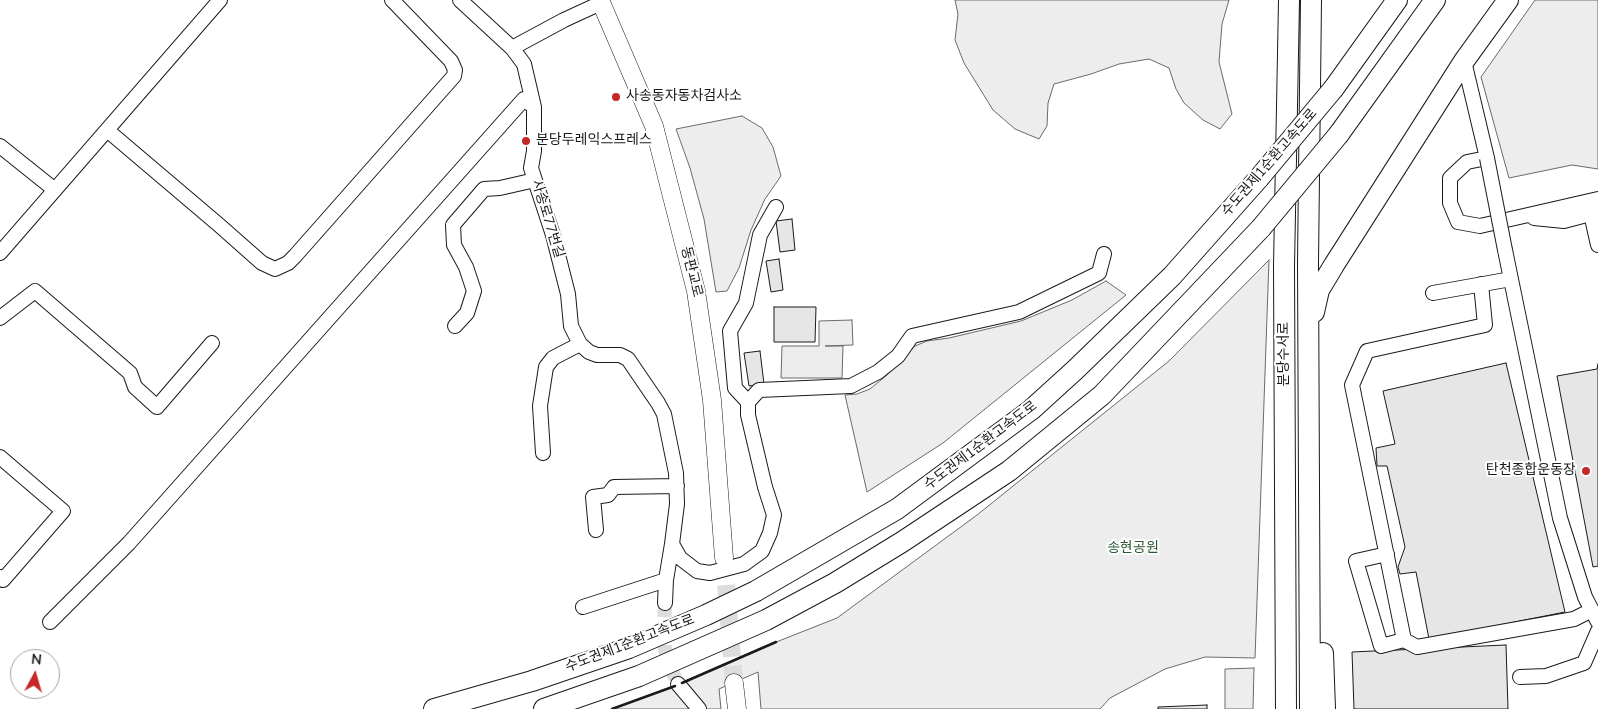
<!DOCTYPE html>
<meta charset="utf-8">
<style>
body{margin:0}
#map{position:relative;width:1598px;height:709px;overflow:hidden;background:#fff;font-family:"Nunito Sans",sans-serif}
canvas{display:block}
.north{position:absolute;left:10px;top:649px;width:50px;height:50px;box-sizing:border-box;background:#fff;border:1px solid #a3a3a3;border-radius:50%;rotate:6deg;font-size:14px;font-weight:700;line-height:20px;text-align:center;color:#1a1a1a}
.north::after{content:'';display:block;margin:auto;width:18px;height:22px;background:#c62828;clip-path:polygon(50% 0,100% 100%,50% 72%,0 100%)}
</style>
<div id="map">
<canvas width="1598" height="709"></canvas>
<div class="north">N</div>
</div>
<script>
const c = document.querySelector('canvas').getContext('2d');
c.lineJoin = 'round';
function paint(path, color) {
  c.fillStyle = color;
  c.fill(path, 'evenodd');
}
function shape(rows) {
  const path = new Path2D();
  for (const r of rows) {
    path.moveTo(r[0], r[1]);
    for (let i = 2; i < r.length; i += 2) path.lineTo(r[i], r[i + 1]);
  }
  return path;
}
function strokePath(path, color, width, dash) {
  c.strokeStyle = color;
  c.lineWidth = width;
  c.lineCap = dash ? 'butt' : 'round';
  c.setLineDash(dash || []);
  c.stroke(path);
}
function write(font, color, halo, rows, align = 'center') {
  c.font = font + ' "Nunito Sans","Noto Sans KR",sans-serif';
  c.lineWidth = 4;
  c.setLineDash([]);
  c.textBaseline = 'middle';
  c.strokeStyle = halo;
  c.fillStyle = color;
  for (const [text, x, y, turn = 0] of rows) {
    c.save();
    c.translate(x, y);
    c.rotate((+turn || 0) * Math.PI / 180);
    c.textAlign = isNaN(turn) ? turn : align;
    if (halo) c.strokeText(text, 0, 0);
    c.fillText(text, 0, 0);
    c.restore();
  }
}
const built = shape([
 [955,0,1229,0,1222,24,1219,62,1232,114,1220,129,1203,120,1184,103,1176,89,1169,68,1149,59,1119,64,1091,74,1054,84,1048,103,1047,126,1039,139,1015,129,993,110,964,63,955,40,958,14,955,0],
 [1535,0,1598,0,1598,169,1572,165,1509,178,1481,77,1535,0],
 [742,116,762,128,773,147,781,176,765,199,751,230,739,268,727,291,716,292,704,219,690,168,676,129,742,116],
 [1269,260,1255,658,1205,657,1165,669,1110,698,1100,709,761,709,758,672,719,689,721,709,705,709,686,688,685,681,766,646,837,618,977,515,1169,361,1269,260],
 [1106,281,1126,295,943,443,867,492,845,395,857,394,870,389,887,375,915,346,927,341,949,338,1021,321,1072,300,1106,281],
 [852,320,853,345,825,346,843,346,842,378,781,378,782,346,819,346,819,321,852,320],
 [1254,668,1253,709,1225,709,1225,669,1254,668],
 [674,686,695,709,612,709,631,702,674,686]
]);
paint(built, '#ededed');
strokePath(built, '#6a6a6a', 1);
const building = shape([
 [792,219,795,250,780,252,776,221,792,219],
 [779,259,783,290,771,292,766,261,779,259],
 [774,307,816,307,815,342,774,342,774,307],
 [760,351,764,384,749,386,744,353,760,351],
 [1506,363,1565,612,1429,639,1416,572,1400,574,1398,567,1405,547,1387,466,1377,466,1376,448,1395,444,1383,391,1506,363],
 [1598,364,1598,566,1593,567,1557,376,1597,369,1598,364],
 [1506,645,1508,709,1354,709,1352,652,1506,645],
 [1207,705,1207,709,1158,709,1158,707,1207,705]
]);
paint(building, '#e6e6e6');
strokePath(building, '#1a1a1a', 1);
strokePath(shape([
 [665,603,664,624,665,650,671,669,678,684]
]), '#ddd', 14, [14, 7]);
strokePath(shape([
 [724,558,734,683]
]), '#ddd', 18, [18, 9]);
const minor = shape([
 [460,0,512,48,524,64,534,107,534,151,531,168,553,235,568,294,571,326,580,344,589,352,597,355,620,355,628,359,658,403,664,414,676,473,677,504,672,544,680,558,697,571,710,573,744,564,762,551,770,533,774,515,765,487,748,415,748,402,759,390,851,386,878,372,898,356,912,336,1019,312,1099,273,1104,254],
 [512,48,564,20,601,3],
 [1464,61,1487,158,1467,162,1450,178,1450,203,1458,222,1480,226,1598,199],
 [107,130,219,225,262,263,275,269,288,263,295,256,454,76,455,70,451,61,392,0],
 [0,146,55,190],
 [1591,214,1598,245],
 [1534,218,1564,221,1598,212],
 [1505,250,1560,518,1585,597,1598,622],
 [0,253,220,0],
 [1481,284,1485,325,1367,351,1352,385,1404,640,1417,647,1574,619,1592,610],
 [1433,293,1511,279],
 [0,318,35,291,130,373,135,387,157,407,212,343],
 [455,326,467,313,474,291,466,267,454,245,453,225,484,189,500,188,535,180],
 [748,402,735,388,730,331,746,303,760,235,776,207],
 [543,453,540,406,546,367,553,358,580,344],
 [0,457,63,511,3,580,0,577],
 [596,530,593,497,608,495,614,487,677,486],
 [1387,554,1356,561,1381,646,1404,640],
 [665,603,666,580,672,544],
 [583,607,666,580],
 [50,622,129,543,524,99,534,107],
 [1520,677,1546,676,1584,663,1598,631],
 [678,684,699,709]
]);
const major = shape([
 [600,0,654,126,696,291,712,400,724,558],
 [734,683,737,709]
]);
const highway = shape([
 [1334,88,1397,0],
 [1339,134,1435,0],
 [1314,312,1319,290,1334,265,1464,61,1508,0],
 [1323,653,1325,709],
 [434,709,532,681,629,648,706,615,756,591,897,509,1031,410,1075,370,1172,276,1259,178],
 [544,709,639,676,766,620,835,583,902,542,1009,471,1102,395,1261,228],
 [1286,709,1284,266,1289,0],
 [1310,709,1308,263,1311,0]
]);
strokePath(minor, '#1a1a1a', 16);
strokePath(major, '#1a1a1a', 19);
strokePath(highway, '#1a1a1a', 22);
strokePath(minor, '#fff', 14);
strokePath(major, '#fff', 18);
strokePath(highway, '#fff', 20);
const minorBridge = shape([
 [1487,158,1505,250]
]);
const highwayBridge = shape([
 [1259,178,1334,88],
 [1261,228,1339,134]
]);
strokePath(minorBridge, '#1a1a1a', 16, []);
strokePath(highwayBridge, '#1a1a1a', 22, []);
strokePath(minorBridge, '#fff', 14);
strokePath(highwayBridge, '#fff', 20);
strokePath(shape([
 [682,683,776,642],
 [612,709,675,686]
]), '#1a1a1a', 2.5);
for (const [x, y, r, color] of [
 [616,97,5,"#c62828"],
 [526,141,5,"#c62828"],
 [1586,471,5,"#c62828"]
]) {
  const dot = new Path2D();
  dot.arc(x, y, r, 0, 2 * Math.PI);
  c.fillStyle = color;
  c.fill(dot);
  strokePath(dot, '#fff', 2);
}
write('14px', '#1a1a1a', '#fff', [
 ["사송동자동차검사소",626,97],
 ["분당두레익스프레스",536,141],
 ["탄천종합운동장",1576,471,"right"]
], 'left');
write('14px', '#1a1a1a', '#fff', [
 ["수도권제1순환고속도로",1270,163,-49],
 ["사송로77번길",547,219,73],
 ["동판교로",691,272,76],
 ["분당수서로",1285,354,-90],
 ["수도권제1순환고속도로",981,446,-37],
 ["수도권제1순환고속도로",630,644,-21]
]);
write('14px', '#2b5a34', '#fff', [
 ["송현공원",1133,549]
]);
</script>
